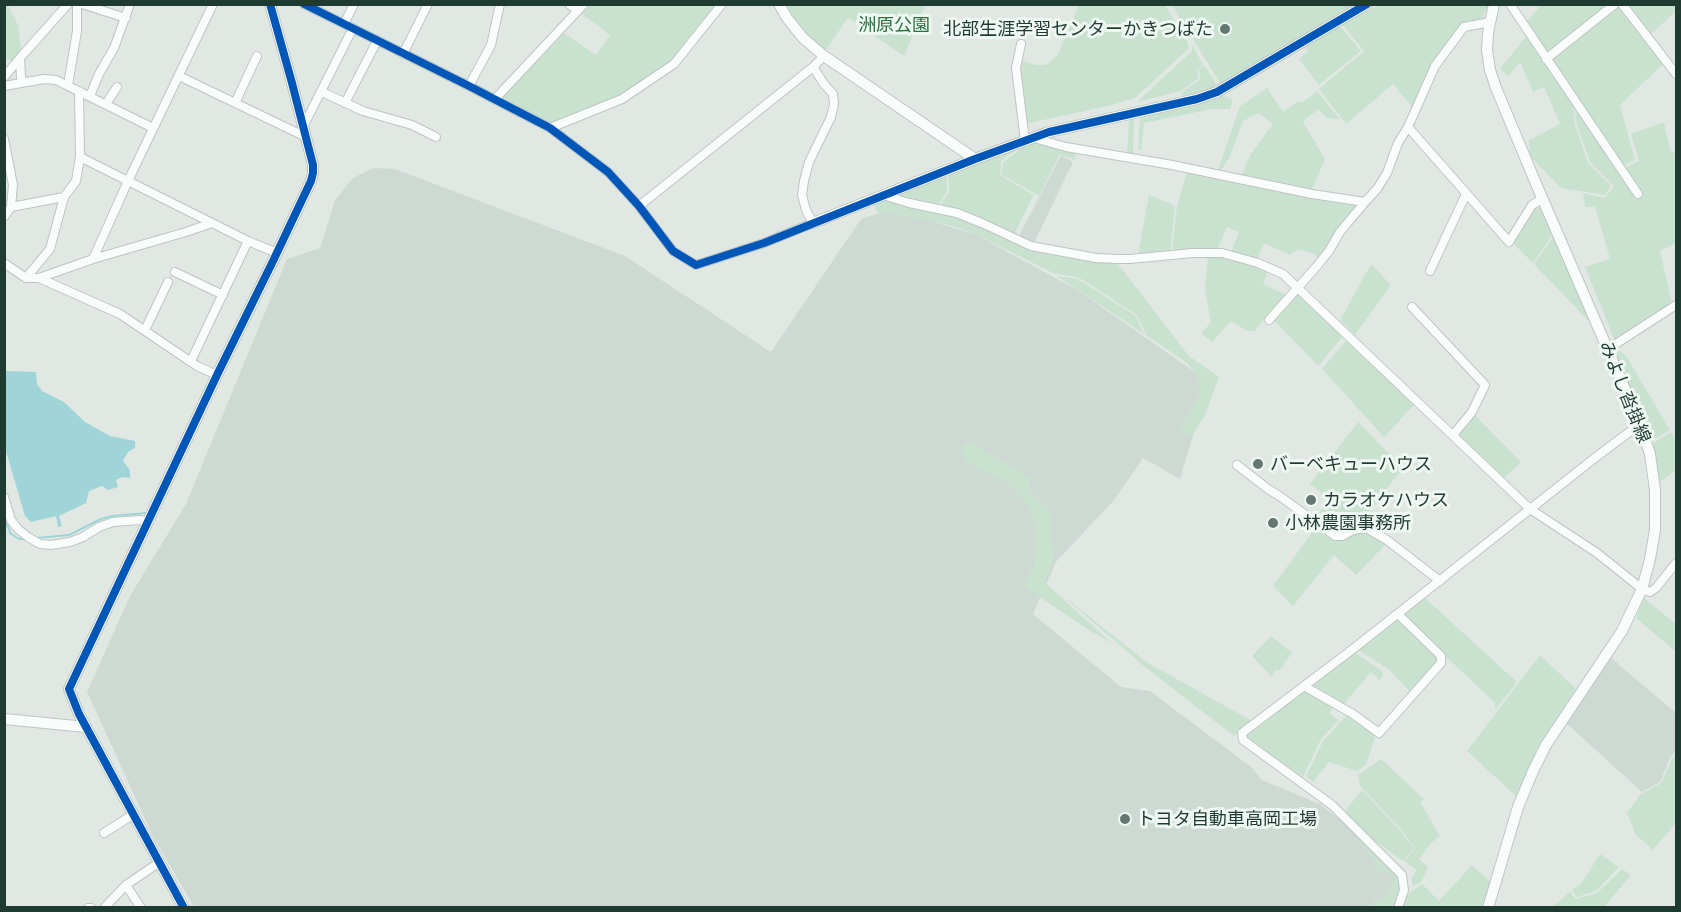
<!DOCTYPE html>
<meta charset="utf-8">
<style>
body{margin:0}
#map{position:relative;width:1681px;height:912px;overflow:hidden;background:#e1e8e4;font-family:Lato,sans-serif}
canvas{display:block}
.frame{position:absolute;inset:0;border:6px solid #1f3b31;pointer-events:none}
</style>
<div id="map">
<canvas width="1681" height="912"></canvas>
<div class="frame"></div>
</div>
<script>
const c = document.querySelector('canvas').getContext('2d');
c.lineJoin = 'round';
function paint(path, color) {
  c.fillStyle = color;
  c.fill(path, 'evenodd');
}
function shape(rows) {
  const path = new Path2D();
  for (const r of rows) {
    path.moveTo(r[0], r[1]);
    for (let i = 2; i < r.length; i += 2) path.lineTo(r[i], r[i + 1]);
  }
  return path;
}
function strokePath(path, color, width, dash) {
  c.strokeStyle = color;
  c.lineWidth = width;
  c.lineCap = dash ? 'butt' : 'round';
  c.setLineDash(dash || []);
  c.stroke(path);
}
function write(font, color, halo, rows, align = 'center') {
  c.font = font + ' Lato,"Noto Sans JP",sans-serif';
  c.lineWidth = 6;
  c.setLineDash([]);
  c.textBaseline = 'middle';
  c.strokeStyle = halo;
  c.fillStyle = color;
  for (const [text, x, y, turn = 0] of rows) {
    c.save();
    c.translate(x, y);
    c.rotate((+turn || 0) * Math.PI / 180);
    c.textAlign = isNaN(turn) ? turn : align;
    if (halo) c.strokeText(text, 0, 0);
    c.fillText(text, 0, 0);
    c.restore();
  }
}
paint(shape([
 [1061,155,1073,162,1034,243,1019,236],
 [373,168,395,169,625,256,771,352,861,219,891,209,977,235,1079,291,1209,382,1180,479,1143,458,1115,499,1056,562,1033,614,1121,687,1150,691,1250,766,1262,780,1320,804,1353,830,1404,876,1389,908,194,907,153,836,87,692,130,596,186,504,287,259,320,248,335,200,353,178],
 [1610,657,1676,713,1676,750,1670,758,1660,782,1642,792,1565,722]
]), '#ced9d4');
paint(shape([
 [4,5,8,5,18,25,21,47,19,57,15,62,5,58],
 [590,5,716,5,673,60,620,95,549,123,502,97,564,33,596,55,610,35,582,14],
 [784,5,925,5,904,56,848,18,825,51,808,37,791,18],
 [1079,5,1165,5,1188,43,1188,49,1135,98,1112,105,1025,124,1019,69,1021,60,1036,65,1045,65,1052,61,1058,54],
 [1172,5,1358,5,1221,85],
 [1379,5,1489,5,1482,18,1463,24,1413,108,1393,84,1346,124,1319,89,1364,51,1343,25],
 [1541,5,1610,5,1547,55,1526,23],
 [1627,5,1676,5,1676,11,1651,34],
 [1619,7,1663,64,1620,105,1635,160,1622,165,1550,59],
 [1340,26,1361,51,1319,85,1299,59,1308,51,1305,46],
 [1527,35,1573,103,1575,125,1588,163,1611,186,1605,195,1561,188,1530,156,1529,140,1560,124,1544,87,1533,92,1520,62,1508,76,1500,69],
 [1192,45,1203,64,1197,69,1199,78,1181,91,1137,102,1192,51],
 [1204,65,1218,87,1184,99,1182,92,1201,79,1198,69],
 [1267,88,1283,112,1299,101,1302,103,1317,91,1340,119,1327,118,1318,109,1303,122,1325,159,1312,190,1241,176,1250,155,1273,124,1259,113,1243,121,1230,156,1219,174,1127,156,1129,118,1134,117,1133,154,1218,170,1240,106],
 [1220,94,1233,100,1230,109,1212,109,1144,123,1141,150,1138,149,1140,115,1144,121,1141,114],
 [1574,105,1637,198,1644,196,1625,168,1639,161,1631,134,1664,122,1670,150,1676,154,1676,243,1660,251,1672,303,1615,341,1585,267,1610,259,1595,207,1585,207,1583,193,1605,198,1614,186,1590,162,1577,125],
 [1034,140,1078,152,1074,160,1060,154,1039,196,1001,174,1003,163,1023,146],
 [1020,147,1001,161,1000,175,1034,195,1014,235,940,206,949,191,948,174],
 [1187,172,1311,196,1360,204,1319,259,1316,255,1307,251,1296,250,1290,255,1264,243,1257,260,1231,252,1239,232,1227,227,1217,250,1172,251,1177,206],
 [946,174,947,191,938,206,900,197,899,191],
 [1149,195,1175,206,1170,252,1138,255],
 [882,201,889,201,956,217,982,227,1029,250,1096,262,1118,264,1189,356,1219,377,1205,415,1191,437,1179,429,1199,397,1200,384,1195,373,1186,362,1147,336,1137,315,1078,277,1055,274,979,236,953,226,906,216,877,212,874,205],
 [1540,208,1553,234,1533,263,1514,244,1535,209],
 [1554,236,1595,328,1534,264],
 [1208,256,1222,256,1258,266,1268,271,1263,284,1287,295,1254,331,1247,331,1231,321,1212,342,1201,333,1211,323,1205,289],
 [1371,264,1391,285,1355,335,1340,320],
 [1057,276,1078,279,1136,316,1144,334],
 [1299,291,1344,335,1318,366,1273,319],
 [1347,339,1415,404,1384,437,1322,369],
 [1617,349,1625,355,1632,366,1670,430,1651,441,1614,351],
 [1475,415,1521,462,1504,478,1458,435],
 [1358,422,1403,468,1360,523,1351,517,1337,533,1315,517,1330,500,1310,484],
 [1671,432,1676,441,1676,470,1660,482,1652,444],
 [972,443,1031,478,1029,490,1051,512,1051,535,1054,559,1044,582,1113,644,1087,629,1024,586,1034,564,1036,546,1036,527,1030,509,1019,495,1007,483,967,462,961,451,965,444],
 [1316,527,1333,539,1355,533,1365,531,1386,544,1356,575,1334,555,1293,606,1273,586],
 [1058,592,1148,663,1252,721,1234,736,1145,667],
 [1424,597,1517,682,1495,710,1495,703,1402,615],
 [1644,598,1676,624,1676,652,1636,618],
 [1398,617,1438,657,1438,662,1411,693,1388,669,1357,649],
 [1271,636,1292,653,1279,671,1275,670,1272,677,1252,656],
 [1354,652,1383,672,1383,675,1380,680,1371,672,1343,705,1310,686],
 [1540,655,1576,689,1537,748,1517,797,1467,751],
 [1305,691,1333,706,1330,714,1339,720,1321,739,1302,779,1246,738,1247,735],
 [1348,714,1376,734,1366,765,1357,771,1329,762,1313,782,1306,776,1323,741],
 [1676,754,1676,823,1653,850,1636,835,1627,813,1640,795,1661,783,1672,759],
 [1381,759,1424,799,1420,802,1440,836,1432,842,1419,859,1428,867,1421,882,1413,886,1411,879,1417,870,1404,861,1415,848,1397,825,1360,786,1358,775],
 [1362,790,1396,826,1414,848,1403,861,1363,832,1344,812],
 [1356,832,1400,876,1402,890,1395,907,1371,907,1375,899,1384,900,1394,878,1386,871,1377,872,1375,863,1354,833],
 [1600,854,1619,867,1596,891,1577,897,1572,890,1581,884],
 [1472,865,1491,882,1483,907,1402,908,1407,894,1422,884,1439,901],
 [1622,869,1631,875,1604,907,1552,907,1570,892,1576,899,1597,893]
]), '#c9e2cf');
paint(shape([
 [6,371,36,372,37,384,42,391,64,402,85,422,110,436,135,441,135,448,128,452,123,461,130,470,130,478,122,477,116,480,118,487,108,490,102,486,89,491,86,503,59,516,62,526,58,527,56,516,31,522,25,516,5,448,4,372]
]), '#9fd4d8');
strokePath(shape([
 [4,518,11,534,19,539,25,539],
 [37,538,69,535,101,519,112,516,146,513]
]), '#9fd4d8', 2);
const minor = shape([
 [82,4,126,18],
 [304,4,469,86,550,128,608,172,639,206,673,251,696,265,764,243,813,223,806,210,802,195,804,181,809,162,831,117,834,104,833,94,824,84,813,67],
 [569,4,578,11],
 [1510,4,1638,194],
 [1622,4,1676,74],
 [344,24,354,4],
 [1021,44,1016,68,1025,141],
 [403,54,428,4],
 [1546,59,1615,4],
 [179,76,306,137],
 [4,77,20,58],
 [24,82,21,78,20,58,68,4],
 [68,85,77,31,77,4],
 [4,86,44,79,56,80,153,128],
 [469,86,491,45,500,4],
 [322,92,363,111,412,125,436,137],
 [90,96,99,74,114,48,130,4],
 [495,99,584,4],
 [235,103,257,56],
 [345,103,377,41],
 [106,104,117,87],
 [303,127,353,28],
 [1408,127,1509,242,1532,205,1542,199],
 [550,128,622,99,674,64,722,4],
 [1034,138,1066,147,1172,165,1312,194,1365,202],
 [4,139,13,185,11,207,4,217],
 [80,157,248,241,277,253],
 [883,195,909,203,957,213,984,224,1031,246,1096,258,1118,259,1130,259,1192,253,1222,253,1258,263,1283,274,1530,509,1597,553,1642,589,1650,592,1656,588,1676,563],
 [639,206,813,67,824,56],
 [11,207,64,197],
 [93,259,186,232,212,223],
 [4,263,26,278,39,278,93,259,128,181,213,4],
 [1430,271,1466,194],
 [175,272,223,295],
 [26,278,50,249,64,197,76,181,80,157,79,91],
 [39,278,120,314,197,366,217,375],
 [1412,307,1485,385,1472,412,1453,435],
 [1269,320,1317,266,1329,251,1340,232,1365,202,1377,189,1387,173,1398,143,1408,127,1435,66,1464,27,1490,22],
 [145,330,168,282],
 [1608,349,1676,305],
 [191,361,248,241],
 [1237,465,1268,489,1278,495,1335,536,1342,536,1353,530,1366,528,1387,540,1440,581],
 [4,497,11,520,18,529,28,537,40,544,51,545,70,542,83,537,99,527,113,522,140,520,148,522],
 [1304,686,1353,714,1379,733,1441,663,1441,656,1398,614],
 [104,833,134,814],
 [126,885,141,908],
 [88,908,91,908],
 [104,908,126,885,160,862],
 [1398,908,1404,890,1402,875,1332,805,1243,740,1242,733,1353,649,1596,457,1640,424]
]);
const tertiary = shape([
 [779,4,787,18,803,38,824,56,975,159],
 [813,223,975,159,1049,132,1197,99,1217,92,1367,4],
 [4,719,86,727],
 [184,908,79,714,69,689,217,375,274,259,311,181,313,173,313,165,292,83,270,4]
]);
const secondary = shape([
 [1488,908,1518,807,1533,771,1546,745,1622,631,1642,589,1650,559,1655,530,1655,490,1650,454,1640,424,1537,186,1496,88,1490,70,1487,50,1488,33,1494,4]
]);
strokePath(minor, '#bec5c1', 10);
strokePath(tertiary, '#bec5c1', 12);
strokePath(secondary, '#bdc6c2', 12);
strokePath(minor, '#fafcfb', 8);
strokePath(tertiary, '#fafcfb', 10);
strokePath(secondary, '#fafcfb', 10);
strokePath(shape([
 [304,4,469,86,550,128,608,172,639,206,673,251,696,265,764,243,975,159,1049,132,1197,99,1217,92,1367,4],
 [184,908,79,714,69,689,217,375,274,259,311,181,313,173,313,165,292,83,270,4]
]), '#0057b8', 8);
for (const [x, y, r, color] of [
 [1225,29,6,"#637870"],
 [1258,464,6,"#637870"],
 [1311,500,6,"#637870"],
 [1273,523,6,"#637870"],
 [1125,819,6,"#637870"]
]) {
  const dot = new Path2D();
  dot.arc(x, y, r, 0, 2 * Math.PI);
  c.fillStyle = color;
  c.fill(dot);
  strokePath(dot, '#eff7f2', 2);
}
write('18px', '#28733f', '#eff7f2', [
 ["洲原公園",894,25]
]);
write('18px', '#1f3b31', '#eff7f2', [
 ["北部生涯学習センターかきつばた",1213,29,"right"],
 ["バーベキューハウス",1270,464],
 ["カラオケハウス",1323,500],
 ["小林農園事務所",1285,523],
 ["トヨタ自動車高岡工場",1137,819]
], 'left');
write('18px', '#1f3b31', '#eff7f2', [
 ["みよし沓掛線",1625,392,68]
]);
</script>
